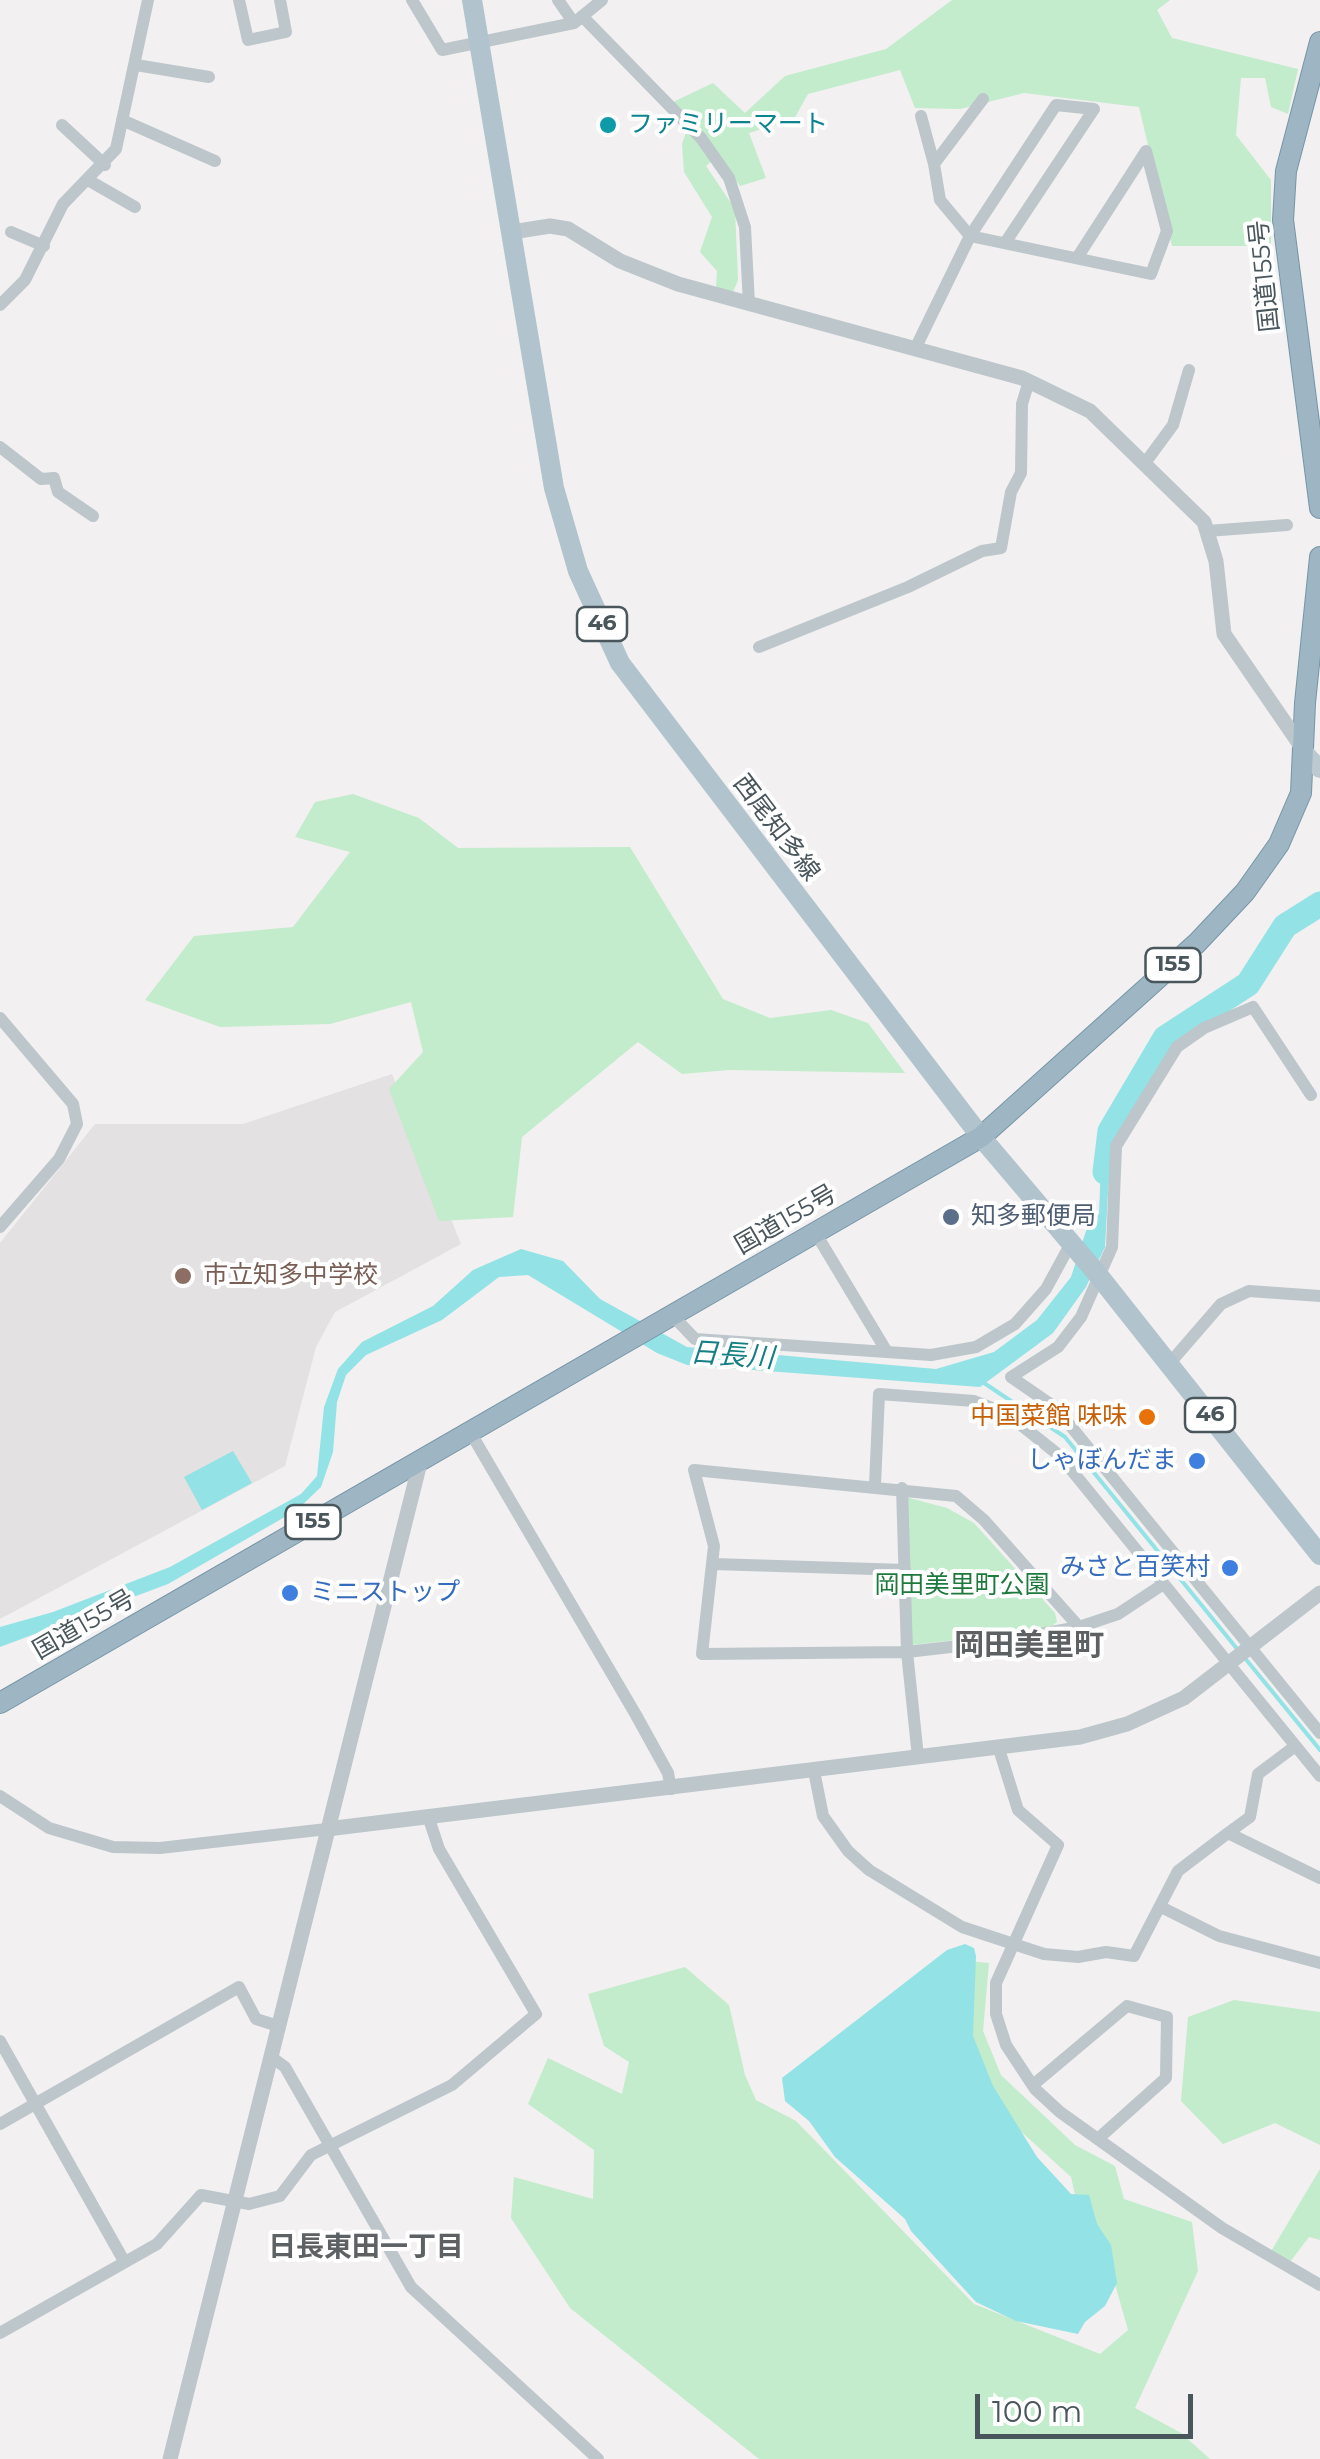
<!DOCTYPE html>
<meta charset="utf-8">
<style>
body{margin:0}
#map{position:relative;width:1320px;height:2459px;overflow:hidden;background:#f2f0f0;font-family:Montserrat,sans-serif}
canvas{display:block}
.scale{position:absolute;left:975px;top:2394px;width:218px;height:45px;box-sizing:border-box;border:5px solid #49565c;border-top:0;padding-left:12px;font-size:30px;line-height:35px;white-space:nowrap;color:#49565c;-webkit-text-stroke:8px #fff;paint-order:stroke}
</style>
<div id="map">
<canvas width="1320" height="2459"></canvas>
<div class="scale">100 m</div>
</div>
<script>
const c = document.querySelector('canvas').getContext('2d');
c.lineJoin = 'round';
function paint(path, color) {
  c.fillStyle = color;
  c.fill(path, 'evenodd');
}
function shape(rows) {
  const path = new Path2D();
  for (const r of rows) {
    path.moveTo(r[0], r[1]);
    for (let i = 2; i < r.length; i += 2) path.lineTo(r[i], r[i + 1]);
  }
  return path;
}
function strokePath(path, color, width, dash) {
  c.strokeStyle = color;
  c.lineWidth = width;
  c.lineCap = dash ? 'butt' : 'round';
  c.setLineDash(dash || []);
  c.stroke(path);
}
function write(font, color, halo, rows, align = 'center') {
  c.font = font + ' Montserrat,"Noto Sans JP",sans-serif';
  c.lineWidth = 8;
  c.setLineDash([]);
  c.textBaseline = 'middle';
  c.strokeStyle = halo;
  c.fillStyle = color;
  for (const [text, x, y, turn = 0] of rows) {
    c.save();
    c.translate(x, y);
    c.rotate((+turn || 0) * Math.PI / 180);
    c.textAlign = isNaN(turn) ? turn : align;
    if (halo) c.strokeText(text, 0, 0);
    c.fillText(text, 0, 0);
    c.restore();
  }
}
paint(shape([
 [392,1074,461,1244,335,1312,316,1347,285,1466,0,1619,0,1243,95,1124,243,1124]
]), '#e3e1e1');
paint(shape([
 [952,0,1170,0,1157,10,1172,38,1298,69,1288,114,1271,107,1265,78,1241,78,1236,135,1271,180,1271,246,1172,246,1139,107,1024,93,960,109,915,108,900,70,808,94,794,119,749,133,766,178,740,186,717,156,706,166,735,209,738,280,733,292,716,288,717,271,700,252,712,217,684,172,682,144,689,124,671,103,713,83,745,113,785,76,886,49],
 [353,794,419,818,458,848,630,847,723,999,770,1018,831,1010,868,1023,905,1073,729,1070,682,1074,638,1042,522,1137,513,1217,439,1221,389,1089,423,1052,411,1002,330,1024,220,1027,145,1000,194,936,293,927,350,852,295,837,315,802],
 [906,1497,947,1508,974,1523,1055,1613,1057,1622,1048,1629,912,1645],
 [969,1961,989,1963,983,2031,1001,2075,1075,2145,1115,2166,1124,2199,1192,2222,1198,2271,1135,2408,1181,2433,1210,2459,759,2459,570,2308,511,2218,514,2177,593,2199,594,2150,528,2104,548,2058,622,2094,629,2062,604,2046,588,1994,685,1967,729,2005,745,2075,756,2100,796,2121,974,2304,1100,2354,1128,2330,1103,2242,1079,2212,1071,2177,993,2106,968,2023,974,2000],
 [1234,2000,1320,2012,1320,2145,1275,2123,1223,2144,1181,2101,1188,2017],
 [1320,2169,1320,2240,1309,2237,1290,2262,1270,2253]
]), '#c2eccb');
paint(shape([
 [1102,1138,1111,1139,1105,1247,1086,1287,1053,1333,980,1387,687,1365,657,1353,528,1275,499,1277,442,1320,366,1355,346,1375,337,1402,333,1452,321,1487,297,1510,168,1584,0,1647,0,1627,53,1612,170,1567,301,1494,317,1476,324,1407,338,1369,362,1342,433,1306,473,1270,521,1249,563,1261,600,1299,687,1347,936,1369,994,1352,1037,1320,1071,1277,1087,1228,1099,1214],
 [233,1451,252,1483,202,1510,184,1477],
 [965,1944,974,1948,976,1956,973,2036,993,2086,1037,2157,1071,2194,1089,2195,1097,2224,1111,2245,1117,2283,1105,2306,1085,2322,1078,2334,1016,2321,976,2302,911,2231,905,2219,835,2157,809,2121,785,2101,782,2078,947,1950]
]), '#92e2e6');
strokePath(shape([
 [981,1381,1065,1437,1238,1650],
 [1244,1657,1320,1750]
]), '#92e2e6', 4);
strokePath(shape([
 [1105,1172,1110,1131,1165,1038,1248,984,1285,926,1320,904]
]), '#92e2e6', 25);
const trunk = shape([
 [1320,42,1286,171,1283,220,1320,508],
 [0,1703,981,1137,1197,943,1245,892,1279,844,1301,793,1305,703,1320,557]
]);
strokePath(trunk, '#7695a7', 22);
strokePath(shape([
 [239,0,248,40,286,32,280,0],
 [412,0,442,50,574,23,602,0],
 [558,0,574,23],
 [582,16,701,138,729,178,745,227,749,304],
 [136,65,209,77],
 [983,99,934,164,940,200,970,236,1151,274,1167,231,1146,151,1077,258],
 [921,116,934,164],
 [122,120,215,161],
 [62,125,105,165],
 [88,180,135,207],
 [11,232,44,246],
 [0,305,25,280,63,204,116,149,148,0],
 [915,349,970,236,1056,105,1094,109,1005,243],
 [0,447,41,479,54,478,58,492,93,516],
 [1145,463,1173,425,1189,370],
 [1207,531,1287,525],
 [759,647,908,587,982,551,1001,548,1011,492,1021,473,1022,404,1029,381],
 [0,1018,73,1104,77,1124,59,1159,0,1227],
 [1311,1095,1253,1007,1204,1028,1177,1047,1116,1146,1112,1247,1081,1317,1058,1347,1011,1377,1056,1408,1320,1733],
 [815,1232,887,1352],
 [672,1315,695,1339,931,1355,976,1347,1015,1324,1046,1289,1071,1243],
 [1169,1364,1221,1304,1249,1291,1320,1296],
 [469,1430,636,1715,668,1773,671,1789],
 [875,1485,879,1394,974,1401,1006,1413,1060,1456,1320,1776],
 [902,1488,907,1652,918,1757],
 [713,1564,905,1570],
 [1079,1627,984,1520,956,1496,694,1470,714,1546,702,1654,907,1652,1002,1641,1079,1627,1118,1614,1162,1585],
 [999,1749,1018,1810,1058,1845,996,1983,996,2014,1006,2045,1035,2089,1060,2112,1222,2228,1320,2285],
 [814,1771,823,1816,848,1851,869,1870,962,1927,1044,1954,1078,1957,1106,1952,1134,1956,1178,1871,1228,1833,1320,1878],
 [0,1796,49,1828,113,1847,160,1848,327,1829],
 [1228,1833,1250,1817,1258,1774,1294,1747],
 [1161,1907,1219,1936,1320,1963],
 [0,2041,124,2261],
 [270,2056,285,2067,411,2287,598,2459],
 [1033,2085,1127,2006,1167,2017,1166,2078,1100,2137],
 [0,2124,239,1987,256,2019,278,2026],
 [0,2333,157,2244,201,2195,249,2204,280,2196,311,2155,452,2085,536,2014,439,1849,429,1819]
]), '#bcc6cb', 12);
strokePath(shape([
 [512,232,550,226,568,229,620,261,678,284,1022,378,1090,411,1204,522,1216,561,1224,634,1303,749],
 [327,1829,1080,1737,1127,1724,1184,1698,1320,1593],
 [170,2459,421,1459]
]), '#bcc6cb', 15);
strokePath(shape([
 [1305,753,1320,769]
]), '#bdc9d0', 18);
strokePath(shape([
 [472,0,554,488,578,571,620,663,981,1137,1099,1276,1320,1555]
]), '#b1c3cc', 20);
strokePath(trunk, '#9eb6c4', 20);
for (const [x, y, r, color] of [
 [608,125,10,"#0f9aa8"],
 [951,1217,10,"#5c6f8a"],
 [183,1276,10,"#8d6e63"],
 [1147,1417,10,"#e8710a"],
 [1197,1461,10,"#3f7fe0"],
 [1230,1568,10,"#3f7fe0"],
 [290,1593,10,"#3f7fe0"]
]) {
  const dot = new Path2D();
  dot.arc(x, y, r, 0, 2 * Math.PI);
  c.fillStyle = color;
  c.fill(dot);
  strokePath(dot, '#fff', 4);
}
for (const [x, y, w] of [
 [602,624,50],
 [1173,965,55],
 [1210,1415,50],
 [313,1522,55]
]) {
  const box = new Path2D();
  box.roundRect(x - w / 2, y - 17, w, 34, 8);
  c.fillStyle = '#fff';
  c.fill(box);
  strokePath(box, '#49565c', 2.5);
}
write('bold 22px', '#49565c', null, [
 ["46",602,624],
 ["155",1173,965],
 ["46",1210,1415],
 ["155",313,1522]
]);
write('25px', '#0d838f', '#fff', [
 ["ファミリーマート",628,125]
], 'left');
write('25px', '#49565c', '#fff', [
 ["国道155号",1265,276,-96],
 ["西尾知多線",776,828,53],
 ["国道155号",786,1220,-30],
 ["国道155号",84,1625,-30]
]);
write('25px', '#4e5e75', '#fff', [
 ["知多郵便局",971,1217]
], 'left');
write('25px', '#785e54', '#fff', [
 ["市立知多中学校",203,1276]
], 'left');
write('25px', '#c56008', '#fff', [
 ["中国菜館 味味",1127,1417]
], 'right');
write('25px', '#366cbe', '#fff', [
 ["しゃぼんだま",1177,1461],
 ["みさと百笑村",1210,1568],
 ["ミニストップ",310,1593,"left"]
], 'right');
write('25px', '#1e793d', '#fff', [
 ["岡田美里町公園",962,1586]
]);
write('italic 28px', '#167f84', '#fff', [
 ["日長川",732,1356,4]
]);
write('bold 28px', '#5d6164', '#fff', [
 ["日長東田一丁目",366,2248]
]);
write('bold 30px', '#5d6164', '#fff', [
 ["岡田美里町",1029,1646]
]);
</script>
